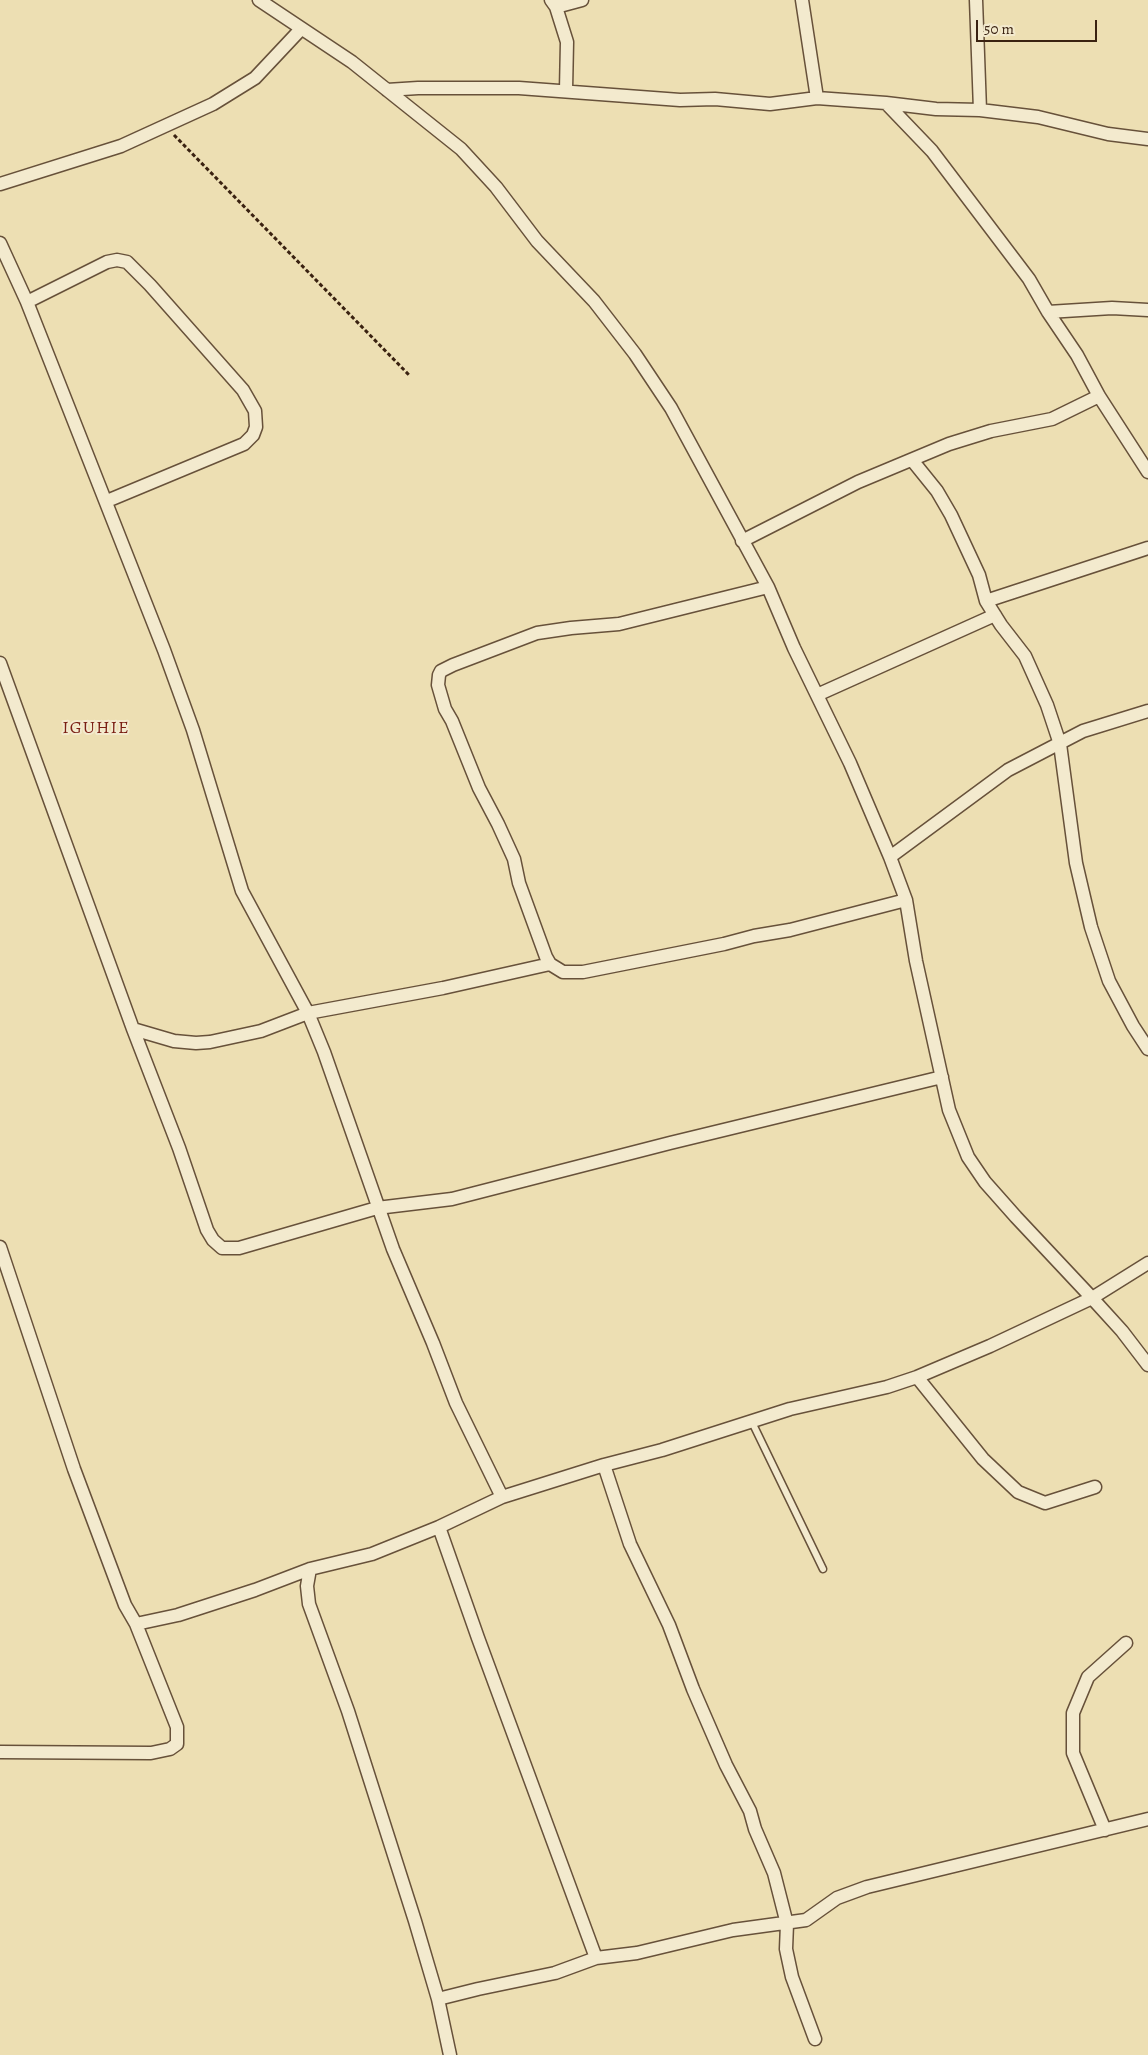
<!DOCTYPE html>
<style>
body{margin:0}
#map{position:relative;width:1148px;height:2055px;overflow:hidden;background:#eddfb3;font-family:Alegreya,serif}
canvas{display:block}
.scale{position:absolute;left:976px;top:20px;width:121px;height:22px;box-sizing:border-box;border:2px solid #3a2211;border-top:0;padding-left:6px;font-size:15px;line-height:18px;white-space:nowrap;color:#3a2211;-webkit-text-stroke:4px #f3eace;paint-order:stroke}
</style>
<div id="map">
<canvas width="1148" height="2055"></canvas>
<div class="scale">50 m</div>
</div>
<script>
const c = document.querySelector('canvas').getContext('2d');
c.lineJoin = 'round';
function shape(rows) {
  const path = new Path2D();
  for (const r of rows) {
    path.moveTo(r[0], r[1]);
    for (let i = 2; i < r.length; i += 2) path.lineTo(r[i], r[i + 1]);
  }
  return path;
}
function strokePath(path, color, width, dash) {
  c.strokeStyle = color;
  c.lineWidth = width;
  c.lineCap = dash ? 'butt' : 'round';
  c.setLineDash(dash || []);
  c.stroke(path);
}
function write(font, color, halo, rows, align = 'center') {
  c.font = font + ' Alegreya,serif';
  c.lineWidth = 4;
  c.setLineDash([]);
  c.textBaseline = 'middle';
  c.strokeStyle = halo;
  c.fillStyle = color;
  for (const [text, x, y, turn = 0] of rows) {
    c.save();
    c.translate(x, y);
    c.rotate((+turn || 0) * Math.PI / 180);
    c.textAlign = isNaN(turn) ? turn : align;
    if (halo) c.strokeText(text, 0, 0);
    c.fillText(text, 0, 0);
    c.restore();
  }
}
const lane = shape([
 [751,1420,823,1569]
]);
const street = shape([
 [259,0,352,62,461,149,496,187,537,241,594,301,635,354,671,408,768,587,794,648,850,763,890,857,906,900,916,961,949,1110,968,1157,985,1182,1016,1217,1092,1298,1122,1331,1148,1365],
 [551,0,556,7,567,42,566,90],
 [802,0,817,98],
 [976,0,980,110],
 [556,7,582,0],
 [387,90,418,88,519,88,680,100,715,99,770,104,817,98,886,103,932,151,1029,279,1048,312,1077,355,1099,396,1148,472],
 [886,103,936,109,980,110,1038,117,1108,134,1148,139],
 [0,184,121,146,213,104,255,78,301,29],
 [0,243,27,302,164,650,193,730,242,891,308,1013,324,1052,393,1249,433,1343,456,1403,502,1497],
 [27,302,107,262,117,260,127,262,150,285,243,390,255,411,256,427,253,435,244,444,107,501],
 [1048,312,1112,308,1148,310],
 [912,460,937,491,951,515,979,575,986,601,1001,625,1025,656,1047,705,1060,744,1076,863,1091,927,1109,981,1133,1026,1148,1049],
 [742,541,858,482,949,444,991,431,1052,419,1099,396],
 [768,587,619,624,571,628,537,633,453,665,441,671,439,675,438,685,445,709,452,721,479,788,498,824,514,859,519,883,546,957,550,964,563,972,583,972,724,944,754,936,790,930,906,900],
 [986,601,1148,548],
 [0,663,133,1029,179,1148,207,1230,213,1240,222,1248,239,1248,377,1208,452,1199,670,1143,942,1077],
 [817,695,995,615],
 [890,857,1008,770,1083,731,1148,711],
 [133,1029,174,1041,196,1043,210,1042,261,1031,308,1013,443,988,550,964],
 [0,1247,74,1469,125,1605,136,1624,178,1615,255,1590,310,1569,372,1554,439,1527,502,1497,604,1465,662,1450,790,1409,887,1387,917,1377,990,1346,1092,1298,1148,1263],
 [917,1377,983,1459,1018,1492,1045,1503,1095,1487],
 [604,1465,630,1544,669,1625,693,1689,726,1765,750,1811,755,1829,774,1873,787,1924,786,1949,792,1977,815,2039],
 [439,1527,478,1638,596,1958],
 [310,1569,307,1586,309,1604,348,1711,415,1921,438,1999,450,2055],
 [0,1752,151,1753,170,1749,177,1744,177,1727,136,1624],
 [1105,1830,1073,1753,1073,1713,1088,1677,1126,1643],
 [438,1999,478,1989,555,1973,596,1958,637,1953,733,1930,806,1920,837,1898,867,1887,1148,1819]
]);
strokePath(lane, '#67513a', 9);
strokePath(street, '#67513a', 15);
strokePath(shape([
 [174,135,410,376]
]), '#3a2211', 3, [4, 2.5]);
strokePath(lane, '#f3eace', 6);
strokePath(street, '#f3eace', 12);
c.letterSpacing = '1px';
write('18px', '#7a1f14', '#f3eace', [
 ["IGUHIE",96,729]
]);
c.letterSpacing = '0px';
</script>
